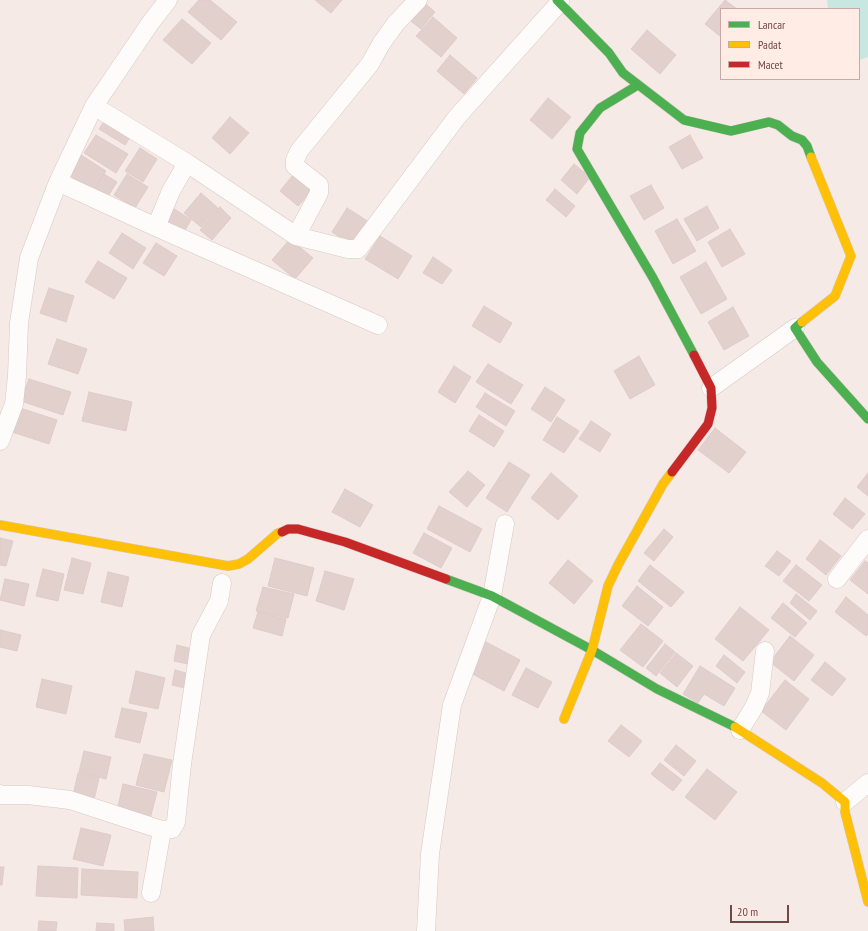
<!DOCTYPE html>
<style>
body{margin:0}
#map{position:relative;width:868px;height:931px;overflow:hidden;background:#f6eae6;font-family:"PT Sans Narrow",sans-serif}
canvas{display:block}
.legend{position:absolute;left:720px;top:8px;width:140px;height:72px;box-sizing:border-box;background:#ffece5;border:1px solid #c7aaa5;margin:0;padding:5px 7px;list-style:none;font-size:12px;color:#734746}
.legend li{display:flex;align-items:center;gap:8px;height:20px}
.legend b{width:20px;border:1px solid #c7aaa5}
.scale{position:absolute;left:730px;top:905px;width:59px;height:18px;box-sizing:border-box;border:2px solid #734746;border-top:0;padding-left:5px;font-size:12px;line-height:14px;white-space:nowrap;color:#734746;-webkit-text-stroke:3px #ffece5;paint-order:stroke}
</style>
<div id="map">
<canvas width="868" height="931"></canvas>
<ul class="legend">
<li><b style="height:5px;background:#4caf50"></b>Lancar</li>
<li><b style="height:5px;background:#ffc107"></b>Padat</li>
<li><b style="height:5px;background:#c62828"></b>Macet</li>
</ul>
<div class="scale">20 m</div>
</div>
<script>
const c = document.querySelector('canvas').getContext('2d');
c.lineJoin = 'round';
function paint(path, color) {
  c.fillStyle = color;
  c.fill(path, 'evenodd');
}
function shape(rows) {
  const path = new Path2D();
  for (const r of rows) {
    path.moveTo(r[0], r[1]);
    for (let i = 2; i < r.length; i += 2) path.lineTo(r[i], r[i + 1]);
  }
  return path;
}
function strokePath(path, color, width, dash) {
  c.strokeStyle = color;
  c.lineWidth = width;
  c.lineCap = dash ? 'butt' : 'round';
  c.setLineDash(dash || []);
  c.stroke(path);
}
paint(shape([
 [827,0,868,0,868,57,859,60,859,9,828,9]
]), '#c7e7e0');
const building = shape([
 [199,0,210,0,237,22,221,40,188,12,199,0],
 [315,0,342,0,331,13,315,0],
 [725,0,737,9,721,9,721,37,705,24,725,0],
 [422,1,435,12,421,29,407,18,422,1],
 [433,17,457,38,441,57,416,36,433,17],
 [182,19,211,43,192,64,163,40,182,19],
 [647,30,676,55,660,74,631,49,647,30],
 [450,55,477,78,464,94,437,71,450,55],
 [548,98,571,117,552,139,530,120,548,98],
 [107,117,133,133,125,145,99,129,107,117],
 [230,117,249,133,230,154,212,138,230,117],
 [96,135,128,154,116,173,84,153,96,135],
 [690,135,703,158,682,169,669,147,690,135],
 [140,148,157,159,143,182,125,171,140,148],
 [81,155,106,171,93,190,69,175,81,155],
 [574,164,590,177,577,194,561,180,574,164],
 [104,174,117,182,108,196,95,188,104,174],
 [127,174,148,187,135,208,114,195,127,174],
 [293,175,312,191,298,206,280,191,293,175],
 [651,185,664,208,644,220,630,196,651,185],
 [555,189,575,206,566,217,546,200,555,189],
 [201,193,218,208,201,227,184,213,201,193],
 [170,206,191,220,182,235,160,222,170,206],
 [707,206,719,228,697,241,684,219,707,206],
 [220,207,231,218,212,240,200,230,220,207],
 [347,208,369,222,354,246,332,232,347,208],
 [677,219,696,251,673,264,655,231,677,219],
 [730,229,745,254,722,267,708,242,730,229],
 [122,233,146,248,133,269,109,253,122,233],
 [380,236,412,256,398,279,365,259,380,236],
 [290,239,313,258,295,279,272,260,290,239],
 [156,243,177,256,164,276,143,263,156,243],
 [433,257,452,270,442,284,423,273,433,257],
 [98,261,127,278,114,299,85,282,98,261],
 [706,262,727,299,701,314,680,277,706,262],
 [49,288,74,296,66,322,40,313,49,288],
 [484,306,512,323,500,343,472,326,484,306],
 [733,307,749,336,724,350,708,322,733,307],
 [57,339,87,349,78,374,48,364,57,339],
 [639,356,655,385,630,399,614,371,639,356],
 [488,364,523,385,511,404,476,382,488,364],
 [454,366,471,377,455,403,438,392,454,366],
 [29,379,71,392,63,415,21,401,29,379],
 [545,387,565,400,551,422,531,409,545,387],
 [89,392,132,402,126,431,82,421,89,392],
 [485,393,515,411,506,426,476,407,485,393],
 [20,408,57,420,49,444,12,432,20,408],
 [479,415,504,431,494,447,469,431,479,415],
 [557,417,579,431,564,453,543,440,557,417],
 [591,421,611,434,600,452,579,439,591,421],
 [715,428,746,452,729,473,698,450,715,428],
 [509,462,530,475,507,512,486,498,509,462],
 [468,471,485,485,467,507,449,492,468,471],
 [551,473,578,496,558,520,531,498,551,473],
 [868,473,868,496,857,487,868,473],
 [345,489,373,505,360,527,332,512,345,489],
 [845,498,865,514,852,529,833,514,845,498],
 [439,506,482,529,470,552,427,529,439,506],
 [664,529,673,537,654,561,644,553,664,529],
 [424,533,452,548,441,568,413,553,424,533],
 [0,538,13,541,6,566,0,565,0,538],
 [820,540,841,556,826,575,806,559,820,540],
 [777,551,791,561,779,576,765,566,777,551],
 [72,558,91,563,83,594,64,590,72,558],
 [275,558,314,568,307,596,268,586,275,558],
 [568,560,593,581,574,604,549,583,568,560],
 [865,561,868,563,868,594,850,580,865,561],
 [650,565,684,592,671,607,638,581,650,565],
 [796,565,822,585,809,601,783,581,796,565],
 [43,569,64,574,58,601,36,596,43,569],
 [325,571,354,579,344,610,316,601,325,571],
 [108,572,129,577,122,607,101,602,108,572],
 [5,579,29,584,24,606,0,600,5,579],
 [637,586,663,607,648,626,622,606,637,586],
 [263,587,294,594,288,618,256,611,263,587],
 [796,594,817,611,810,620,790,603,796,594],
 [846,597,868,615,868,634,866,636,835,612,846,597],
 [783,603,807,623,795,637,771,618,783,603],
 [740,607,769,630,743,661,715,639,740,607],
 [258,612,286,619,282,636,253,628,258,612],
 [641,624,663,641,643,667,620,650,641,624],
 [0,630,21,635,17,651,0,647,0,630],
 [790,636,814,655,794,681,770,662,790,636],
 [484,641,520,660,504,691,467,671,484,641],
 [665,644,675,652,656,676,646,668,665,644],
 [177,645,196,650,192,665,174,661,177,645],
 [676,653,693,666,677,687,660,673,676,653],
 [724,655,745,672,737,683,716,666,724,655],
 [825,662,846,679,832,696,811,680,825,662],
 [700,666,735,688,724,706,704,694,698,703,683,694,700,666],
 [526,668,552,682,538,708,512,695,526,668],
 [175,670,193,675,190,689,172,685,175,670],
 [136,671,165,678,158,709,129,703,136,671],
 [42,679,72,686,66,714,36,707,42,679],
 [785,680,809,699,786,730,761,711,785,680],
 [122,708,147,713,140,743,115,737,122,708],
 [621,725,642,741,629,757,608,741,621,725],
 [676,745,696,761,684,776,664,760,676,745],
 [84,751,111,757,106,779,79,772,84,751],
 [144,754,172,760,164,792,136,785,144,754],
 [660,763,682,780,673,791,651,774,660,763],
 [707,769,737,792,715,820,685,797,707,769],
 [78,773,99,778,93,804,72,800,78,773],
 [123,784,157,792,150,819,117,811,123,784],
 [81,828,111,835,103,866,73,859,81,828],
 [38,866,78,868,77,898,36,896,38,866],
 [0,867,4,867,2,885,0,885,0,867],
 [82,869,138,872,137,898,81,895,82,869],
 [153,917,154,931,125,931,124,920,153,917],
 [39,921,57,922,56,931,38,931,39,921],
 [97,923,114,924,114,931,96,931,97,923]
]);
paint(building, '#e2d0cd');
strokePath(building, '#dfcbc8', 1);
const street = shape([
 [94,106,187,163,296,236,348,249,358,249,457,117,560,2],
 [58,182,156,227,378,325],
 [156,227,171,191,187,163],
 [296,236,319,193,319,185,295,166,295,160,299,151,370,64,381,44,396,23,418,0],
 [711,388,795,328],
 [0,441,14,404,17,376,19,323,29,258,58,182,94,106,151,22,168,0],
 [837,579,868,539],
 [740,730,754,707,760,693,765,651],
 [0,794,2,795,28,795,70,800,162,830,172,829,176,822,182,764,201,635,219,601,222,583],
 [845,802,868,783],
 [151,893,162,830],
 [426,931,430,854,452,705,492,596,505,524]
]);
const fast = shape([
 [557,0,609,53,623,73,684,120,731,131,769,122,778,125,792,136,802,140,807,146,811,157],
 [638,85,600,108,580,133,577,149,653,278,694,355],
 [802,322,795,328,817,362,868,419],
 [446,579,492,596,592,650,657,689,735,727]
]);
const slow = shape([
 [802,322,835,296,851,256,811,157],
 [0,525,228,566,239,564,248,559,278,533,282,532],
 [564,719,592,650,608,586,618,565,663,484,672,472],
 [735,727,822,783,845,802,845,812,868,902]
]);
const jam = shape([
 [672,472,708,424,712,408,711,388,694,355],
 [282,532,288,529,298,529,345,542,446,579]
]);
strokePath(street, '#d7c7c4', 19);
strokePath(fast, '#d8c7c5', 10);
strokePath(slow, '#d8c7c5', 10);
strokePath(jam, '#d8c7c5', 10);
strokePath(street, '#fefcfb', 18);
strokePath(fast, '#4caf50', 9);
strokePath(slow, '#ffc107', 9);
strokePath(jam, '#c62828', 9);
</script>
